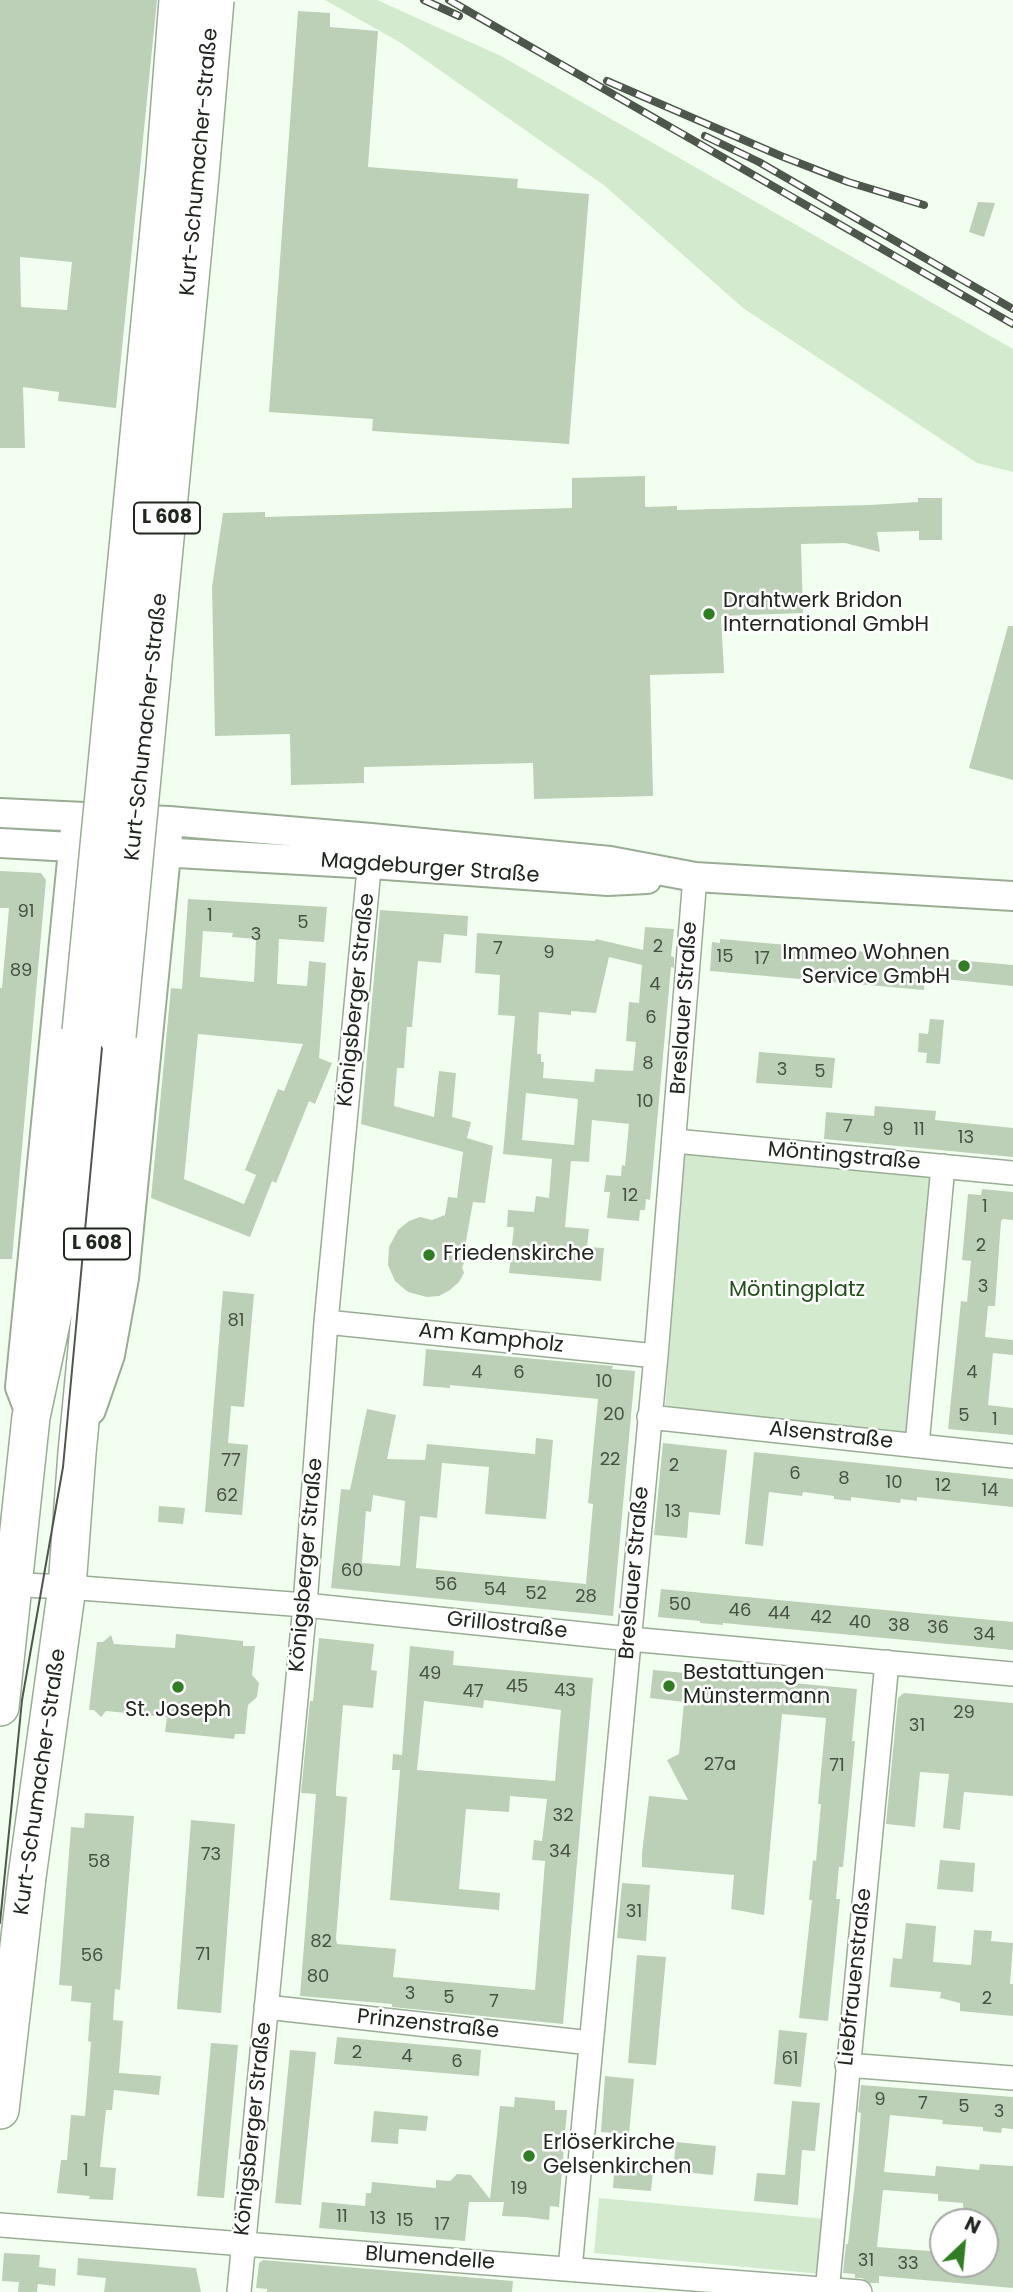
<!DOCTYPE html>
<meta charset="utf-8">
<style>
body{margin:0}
#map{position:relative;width:1013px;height:2292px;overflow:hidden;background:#f2fff0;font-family:Poppins,sans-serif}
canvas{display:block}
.north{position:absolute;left:929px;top:2208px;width:70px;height:70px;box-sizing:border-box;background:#fff;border:2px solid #a6a9a5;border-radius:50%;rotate:26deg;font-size:19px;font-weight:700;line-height:28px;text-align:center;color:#20271e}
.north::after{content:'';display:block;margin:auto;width:24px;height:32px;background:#317d24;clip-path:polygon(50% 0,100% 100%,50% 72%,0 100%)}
</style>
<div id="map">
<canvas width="1013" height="2292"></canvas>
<div class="north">N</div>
</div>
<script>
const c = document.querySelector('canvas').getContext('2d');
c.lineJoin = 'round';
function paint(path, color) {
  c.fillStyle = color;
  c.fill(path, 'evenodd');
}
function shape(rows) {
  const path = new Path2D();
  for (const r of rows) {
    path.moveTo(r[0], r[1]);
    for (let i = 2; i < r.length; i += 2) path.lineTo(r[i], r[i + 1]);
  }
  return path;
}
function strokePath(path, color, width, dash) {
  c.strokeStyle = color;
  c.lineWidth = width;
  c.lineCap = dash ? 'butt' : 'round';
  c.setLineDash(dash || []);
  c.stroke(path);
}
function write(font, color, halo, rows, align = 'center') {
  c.font = font + ' Poppins,sans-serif';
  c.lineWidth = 5;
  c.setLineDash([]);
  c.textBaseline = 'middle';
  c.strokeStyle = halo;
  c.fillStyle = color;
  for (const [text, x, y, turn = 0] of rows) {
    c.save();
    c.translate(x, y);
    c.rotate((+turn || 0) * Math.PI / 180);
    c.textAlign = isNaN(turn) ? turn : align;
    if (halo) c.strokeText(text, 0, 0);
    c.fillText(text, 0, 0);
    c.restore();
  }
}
paint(shape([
 [325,0,377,0,501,56,1013,349,1013,472,977,463,743,308,605,186,401,43],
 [685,1152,931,1175,907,1432,665,1408],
 [599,2198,826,2219,821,2274,594,2253]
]), '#d3eacf');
paint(shape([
 [0,0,157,0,116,408,58,401,59,392,23,387,25,448,0,448],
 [20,257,72,262,67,310,21,307],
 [298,11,330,13,330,27,378,31,368,167,518,179,517,188,589,194,569,444,372,431,373,419,269,412],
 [978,202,995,203,984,237,969,232],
 [645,476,645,507,677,506,677,510,870,505,918,502,918,498,942,498,942,540,919,540,919,531,877,532,880,552,845,543,801,544,803,613,721,616,724,673,650,675,653,796,534,799,533,763,364,767,364,783,291,785,290,734,215,736,212,587,223,513,265,512,265,517,572,508,572,478],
 [1008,626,1013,626,1013,780,969,768],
 [0,871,41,873,46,880,12,1259,0,1259,0,988,2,988,9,908,0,908],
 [188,899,327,907,324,942,279,939,277,984,307,986,309,961,326,963,319,1058,332,1063,315,1104,309,1101,276,1183,272,1181,250,1237,151,1198,171,988,182,989],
 [203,931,233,933,232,937,256,939,254,982,200,977],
 [198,1034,303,1044,284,1091,278,1089,245,1170,256,1175,244,1204,184,1179],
 [380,910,468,916,467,936,444,934,441,963,418,961,412,1027,407,1027,404,1068,397,1068,394,1106,434,1117,439,1071,456,1073,452,1117,471,1122,467,1138,493,1146,485,1203,473,1202,466,1241,470,1251,462,1267,464,1273,459,1282,450,1290,439,1296,427,1297,408,1292,395,1281,388,1265,389,1247,398,1230,409,1221,420,1217,432,1220,445,1215,448,1197,457,1198,463,1152,361,1124],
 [645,927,674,929,671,956,674,957,674,968,671,967,650,1200,646,1199,645,1210,640,1210,639,1221,607,1218,610,1192,604,1192,606,1175,621,1176,622,1165,625,1166,629,1124,592,1120,589,1162,571,1161,565,1227,589,1229,587,1247,604,1248,601,1281,509,1273,514,1227,507,1227,508,1210,534,1212,536,1196,549,1198,552,1159,503,1154,515,1016,498,1015,500,975,475,973,477,933,595,941,596,939,643,950],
 [609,957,642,965,639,1003,629,1002,626,1041,636,1042,633,1071,595,1069,594,1082,543,1078,544,1062,541,1062,541,1054,537,1054,539,1012,571,1015,571,1011,596,1013],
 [526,1093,578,1099,574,1145,522,1140],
 [720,939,1013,965,1013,986,925,977,924,990,710,971,712,942,720,943],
 [930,1019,944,1020,940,1064,926,1063,927,1053,918,1052,919,1033,928,1034],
 [759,1052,835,1058,832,1088,756,1083],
 [875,1106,936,1111,935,1120,1013,1128,1013,1157,824,1139,826,1112,874,1116],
 [982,1189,1013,1192,1013,1220,1003,1219,1001,1221,995,1306,988,1306,985,1337,1013,1340,1013,1355,993,1353,988,1405,1013,1408,1013,1435,948,1429,961,1301,967,1302,971,1261,962,1260,968,1194,981,1195],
 [223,1291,254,1294,244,1407,231,1406,228,1443,248,1445,242,1515,205,1512],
 [426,1349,613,1366,612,1369,635,1371,613,1616,331,1588,341,1489,350,1490,367,1409,396,1415,387,1459,425,1460,427,1444,535,1454,536,1438,553,1440,546,1519,485,1514,489,1467,442,1463,437,1518,420,1516,416,1568,586,1584,593,1504,588,1503,598,1399,450,1385,450,1388,423,1386],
 [373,1495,405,1501,400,1566,362,1563,366,1511,371,1512],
 [663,1443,727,1450,720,1515,689,1512,687,1538,654,1535],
 [754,1452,1013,1479,1013,1507,917,1497,917,1501,901,1499,900,1503,851,1497,851,1501,834,1499,834,1496,803,1492,802,1496,769,1492,763,1546,745,1544],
 [159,1506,185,1508,183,1524,158,1522],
 [661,1589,1013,1622,1013,1650,723,1623,723,1625,700,1623,700,1621,658,1617],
 [176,1634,243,1641,243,1646,255,1646,252,1675,259,1683,257,1697,248,1705,245,1734,235,1734,234,1739,165,1732,167,1717,106,1711,101,1717,94,1710,89,1710,97,1642,103,1642,111,1635,114,1644,175,1648],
 [319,1638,374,1644,371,1670,377,1671,373,1708,343,1705,336,1790,336,1796,347,1797,336,1939,337,1944,396,1949,393,1977,535,1990,545,1861,532,1860,534,1840,542,1841,547,1799,510,1796,509,1812,466,1809,459,1889,500,1893,499,1910,390,1900,400,1770,392,1770,393,1754,402,1755,410,1646,454,1651,453,1665,593,1678,563,2024,392,2007,392,2004,300,1996,316,1794,301,1793,310,1701,313,1701],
 [484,1700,561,1710,555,1781,417,1770,424,1701,483,1708],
 [653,1670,857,1689,852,1741,855,1741,843,1867,839,1867,836,1899,840,1899,828,2021,799,2018,812,1900,809,1900,813,1860,816,1861,821,1804,818,1804,826,1718,782,1714,764,1915,731,1909,734,1875,642,1867,642,1853,649,1796,688,1800,667,1760,679,1754,684,1702,650,1698],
 [904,1693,1013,1703,1013,1796,964,1792,960,1830,943,1828,949,1774,920,1772,915,1827,886,1824,898,1698],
 [85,1813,134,1816,120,1990,115,1989,113,2020,123,2021,119,2073,161,2076,159,2095,114,2090,112,2110,106,2110,100,2167,116,2168,113,2200,89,2199,90,2196,57,2193,61,2160,67,2160,71,2115,85,2116,91,2042,88,2041,91,2003,71,2001,72,1986,59,1985,71,1827,84,1828],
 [191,1820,235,1824,221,2013,177,2009],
 [940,1860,975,1863,973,1892,937,1889],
 [622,1883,650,1885,646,1941,617,1938],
 [906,1923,936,1926,933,1962,971,1965,974,1930,992,1931,991,1941,1013,1943,1010,1984,1013,1984,1013,2016,960,2011,960,2003,940,1998,941,1992,890,1987,893,1958,902,1959],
 [637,1955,666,1957,656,2065,628,2063],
 [779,2030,807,2033,801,2087,774,2084],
 [337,2037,481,2050,479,2076,334,2064],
 [211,2043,238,2045,224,2198,197,2196],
 [290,2050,316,2052,301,2205,275,2203],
 [605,2076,634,2079,629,2134,601,2132],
 [861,2085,1013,2097,1013,2129,1002,2128,1001,2133,983,2131,983,2127,942,2124,943,2120,890,2115,884,2172,935,2176,936,2166,979,2170,980,2164,1013,2166,1013,2288,879,2276,879,2283,870,2283,862,2278,855,2278,855,2274,843,2273,846,2244,848,2244,857,2163,861,2113,858,2112],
 [883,2190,938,2194,938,2201,963,2203,964,2222,985,2222,985,2264,943,2264,943,2252,877,2247],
 [515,2097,555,2101,555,2110,567,2110,559,2207,550,2206,549,2220,526,2217,502,2216,504,2202,469,2202,465,2241,319,2228,322,2202,365,2206,366,2193,371,2193,372,2182,436,2188,436,2180,450,2181,457,2174,471,2175,490,2199,500,2106,514,2107],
 [792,2101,820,2103,815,2151,802,2150,798,2205,754,2201,757,2173,785,2175],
 [374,2111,428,2116,426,2131,399,2129,398,2144,371,2142],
 [676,2142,716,2146,713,2175,673,2171],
 [615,2159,654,2163,651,2191,613,2188],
 [4,2253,40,2255,39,2267,56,2269,55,2286,38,2284,37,2292,18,2292,19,2282,2,2281],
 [78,2258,196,2268,201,2292,104,2292,106,2278,77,2275],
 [263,2260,513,2281,512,2292,267,2292,267,2289,256,2288,259,2263]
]), '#bbd0b7');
const minor = shape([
 [675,1141,1013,1173],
 [326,1322,656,1356],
 [649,1417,1013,1456],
 [917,1445,943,1166],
 [2,1584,67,1587,305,1605,630,1639,1013,1674],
 [266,2007,591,2043],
 [847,2065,1013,2078],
 [0,2225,860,2292],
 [570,2269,656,1356,695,877],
 [239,2292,305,1605,326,1322,371,848],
 [827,2292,887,1662]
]);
const tertiary = shape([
 [0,813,169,821,371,838,610,861,695,877,1013,896],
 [0,843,371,864,608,881,647,879],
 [28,1408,20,1387,75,830],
 [91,1410,110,1355,124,1278,168,834]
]);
const primary = shape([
 [0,1707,31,1417,54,1309,81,1031],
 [0,2110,27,1877,67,1587,77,1453,117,1036]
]);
strokePath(minor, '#99ad95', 26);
strokePath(tertiary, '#99ad95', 32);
strokePath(primary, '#99ad95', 40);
strokePath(minor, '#fff', 23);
strokePath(tertiary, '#fff', 28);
strokePath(primary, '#fff', 37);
strokePath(shape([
 [0,1923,22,1700,63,1467,120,854,133,744,200,0]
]), '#4e574c', 2);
const rail = shape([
 [424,0,459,16],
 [449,0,1013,324],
 [607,81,781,156,848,182,924,205],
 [705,136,759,162,1013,309]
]);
strokePath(rail, '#4e574c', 8);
strokePath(rail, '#fff', 5, [16]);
const primaryBridge = shape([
 [81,1031,165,168,178,0],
 [117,1036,200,175,215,0]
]);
strokePath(primaryBridge, '#99ad95', 40, []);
strokePath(primaryBridge, '#fff', 37);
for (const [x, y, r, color] of [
 [709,614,7,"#317d24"],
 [964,966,7,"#317d24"],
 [429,1255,7,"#317d24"],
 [669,1686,7,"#317d24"],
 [178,1687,7,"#317d24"],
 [529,2156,7,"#317d24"]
]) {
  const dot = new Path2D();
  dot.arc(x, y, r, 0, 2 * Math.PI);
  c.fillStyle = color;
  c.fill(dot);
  strokePath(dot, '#fff', 2.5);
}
write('18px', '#475144', null, [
 ["91",26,912],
 ["1",210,916],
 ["5",303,923],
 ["3",256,935],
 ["2",658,947],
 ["7",498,949],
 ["9",549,953],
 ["15",725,957],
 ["17",762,959],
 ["89",21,971],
 ["4",655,985],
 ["6",651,1018],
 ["8",648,1064],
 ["3",782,1070],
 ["5",820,1072],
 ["10",645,1102],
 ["7",848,1127],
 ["9",888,1130],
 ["11",919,1130],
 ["13",966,1138],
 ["12",630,1196],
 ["1",985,1207],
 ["2",981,1246],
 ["3",983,1287],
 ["81",236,1321],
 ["4",477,1373],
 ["6",519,1373],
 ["4",972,1373],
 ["10",604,1382],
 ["20",614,1415],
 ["5",964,1416],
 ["1",995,1420],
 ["22",610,1460],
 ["77",231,1461],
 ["2",674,1466],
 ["6",795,1474],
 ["8",844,1479],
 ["10",894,1483],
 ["12",943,1486],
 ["14",990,1491],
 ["62",227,1496],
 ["13",673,1512],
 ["60",352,1571],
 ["56",446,1585],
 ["54",495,1590],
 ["52",536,1594],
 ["28",586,1597],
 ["50",680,1605],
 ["46",740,1611],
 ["44",779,1614],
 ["42",821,1618],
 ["40",860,1623],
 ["38",899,1626],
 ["36",938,1628],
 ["34",984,1635],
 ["49",430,1674],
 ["45",517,1687],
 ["43",565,1691],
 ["47",473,1692],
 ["29",964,1713],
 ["31",917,1726],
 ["27a",720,1765],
 ["71",837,1766],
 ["32",563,1816],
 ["34",560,1852],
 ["73",211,1855],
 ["58",99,1862],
 ["31",634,1912],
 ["82",321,1942],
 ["71",203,1955],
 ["56",92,1956],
 ["80",318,1977],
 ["3",410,1994],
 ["5",449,1998],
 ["2",987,1999],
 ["7",494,2002],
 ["2",357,2053],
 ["4",407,2057],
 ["61",790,2059],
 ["6",457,2062],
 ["9",880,2100],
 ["7",923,2104],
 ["5",964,2107],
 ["3",999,2112],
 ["1",86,2171],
 ["19",519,2189],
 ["11",342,2217],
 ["13",378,2219],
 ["15",405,2221],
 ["17",442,2225],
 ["31",866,2261],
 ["33",908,2264]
]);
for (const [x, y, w] of [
 [167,518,66],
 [97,1244,66]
]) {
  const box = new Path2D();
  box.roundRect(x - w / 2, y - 15.5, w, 31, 5);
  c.fillStyle = '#fff';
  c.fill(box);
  strokePath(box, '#20271e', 2);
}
write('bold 19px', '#20271e', null, [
 ["L 608",167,518],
 ["L 608",97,1244]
]);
write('21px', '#20271e', '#fff', [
 ["Kurt-Schumacher-Straße",200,162,-85],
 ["Kurt-Schumacher-Straße",147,727,-84],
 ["Magdeburger Straße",430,869,4],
 ["Königsberger Straße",357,1000,-84],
 ["Breslauer Straße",685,1008,-86],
 ["Möntingstraße",844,1157,5],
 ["Am Kampholz",491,1339,6],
 ["Alsenstraße",831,1436,6],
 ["Königsberger Straße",307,1565,-85],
 ["Breslauer Straße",635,1573,-85],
 ["Grillostraße",507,1626,6],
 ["Kurt-Schumacher-Straße",41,1782,-82],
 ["Liebfrauenstraße",856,1977,-84],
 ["Prinzenstraße",428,2025,6],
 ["Königsberger Straße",254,2129,-84],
 ["Blumendelle",430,2259,4]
]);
write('21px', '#20271e', '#fff', [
 ["Drahtwerk Bridon",723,602],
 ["International GmbH",723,626],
 ["Immeo Wohnen",950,954,"right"],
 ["Service GmbH",950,978,"right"],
 ["Friedenskirche",443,1255],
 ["Bestattungen",683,1674],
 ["Münstermann",683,1698],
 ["St. Joseph",178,1711,"center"],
 ["Erlöserkirche",543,2144],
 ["Gelsenkirchen",543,2168]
], 'left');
write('21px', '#215119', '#fff', [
 ["Möntingplatz",797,1291]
]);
</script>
